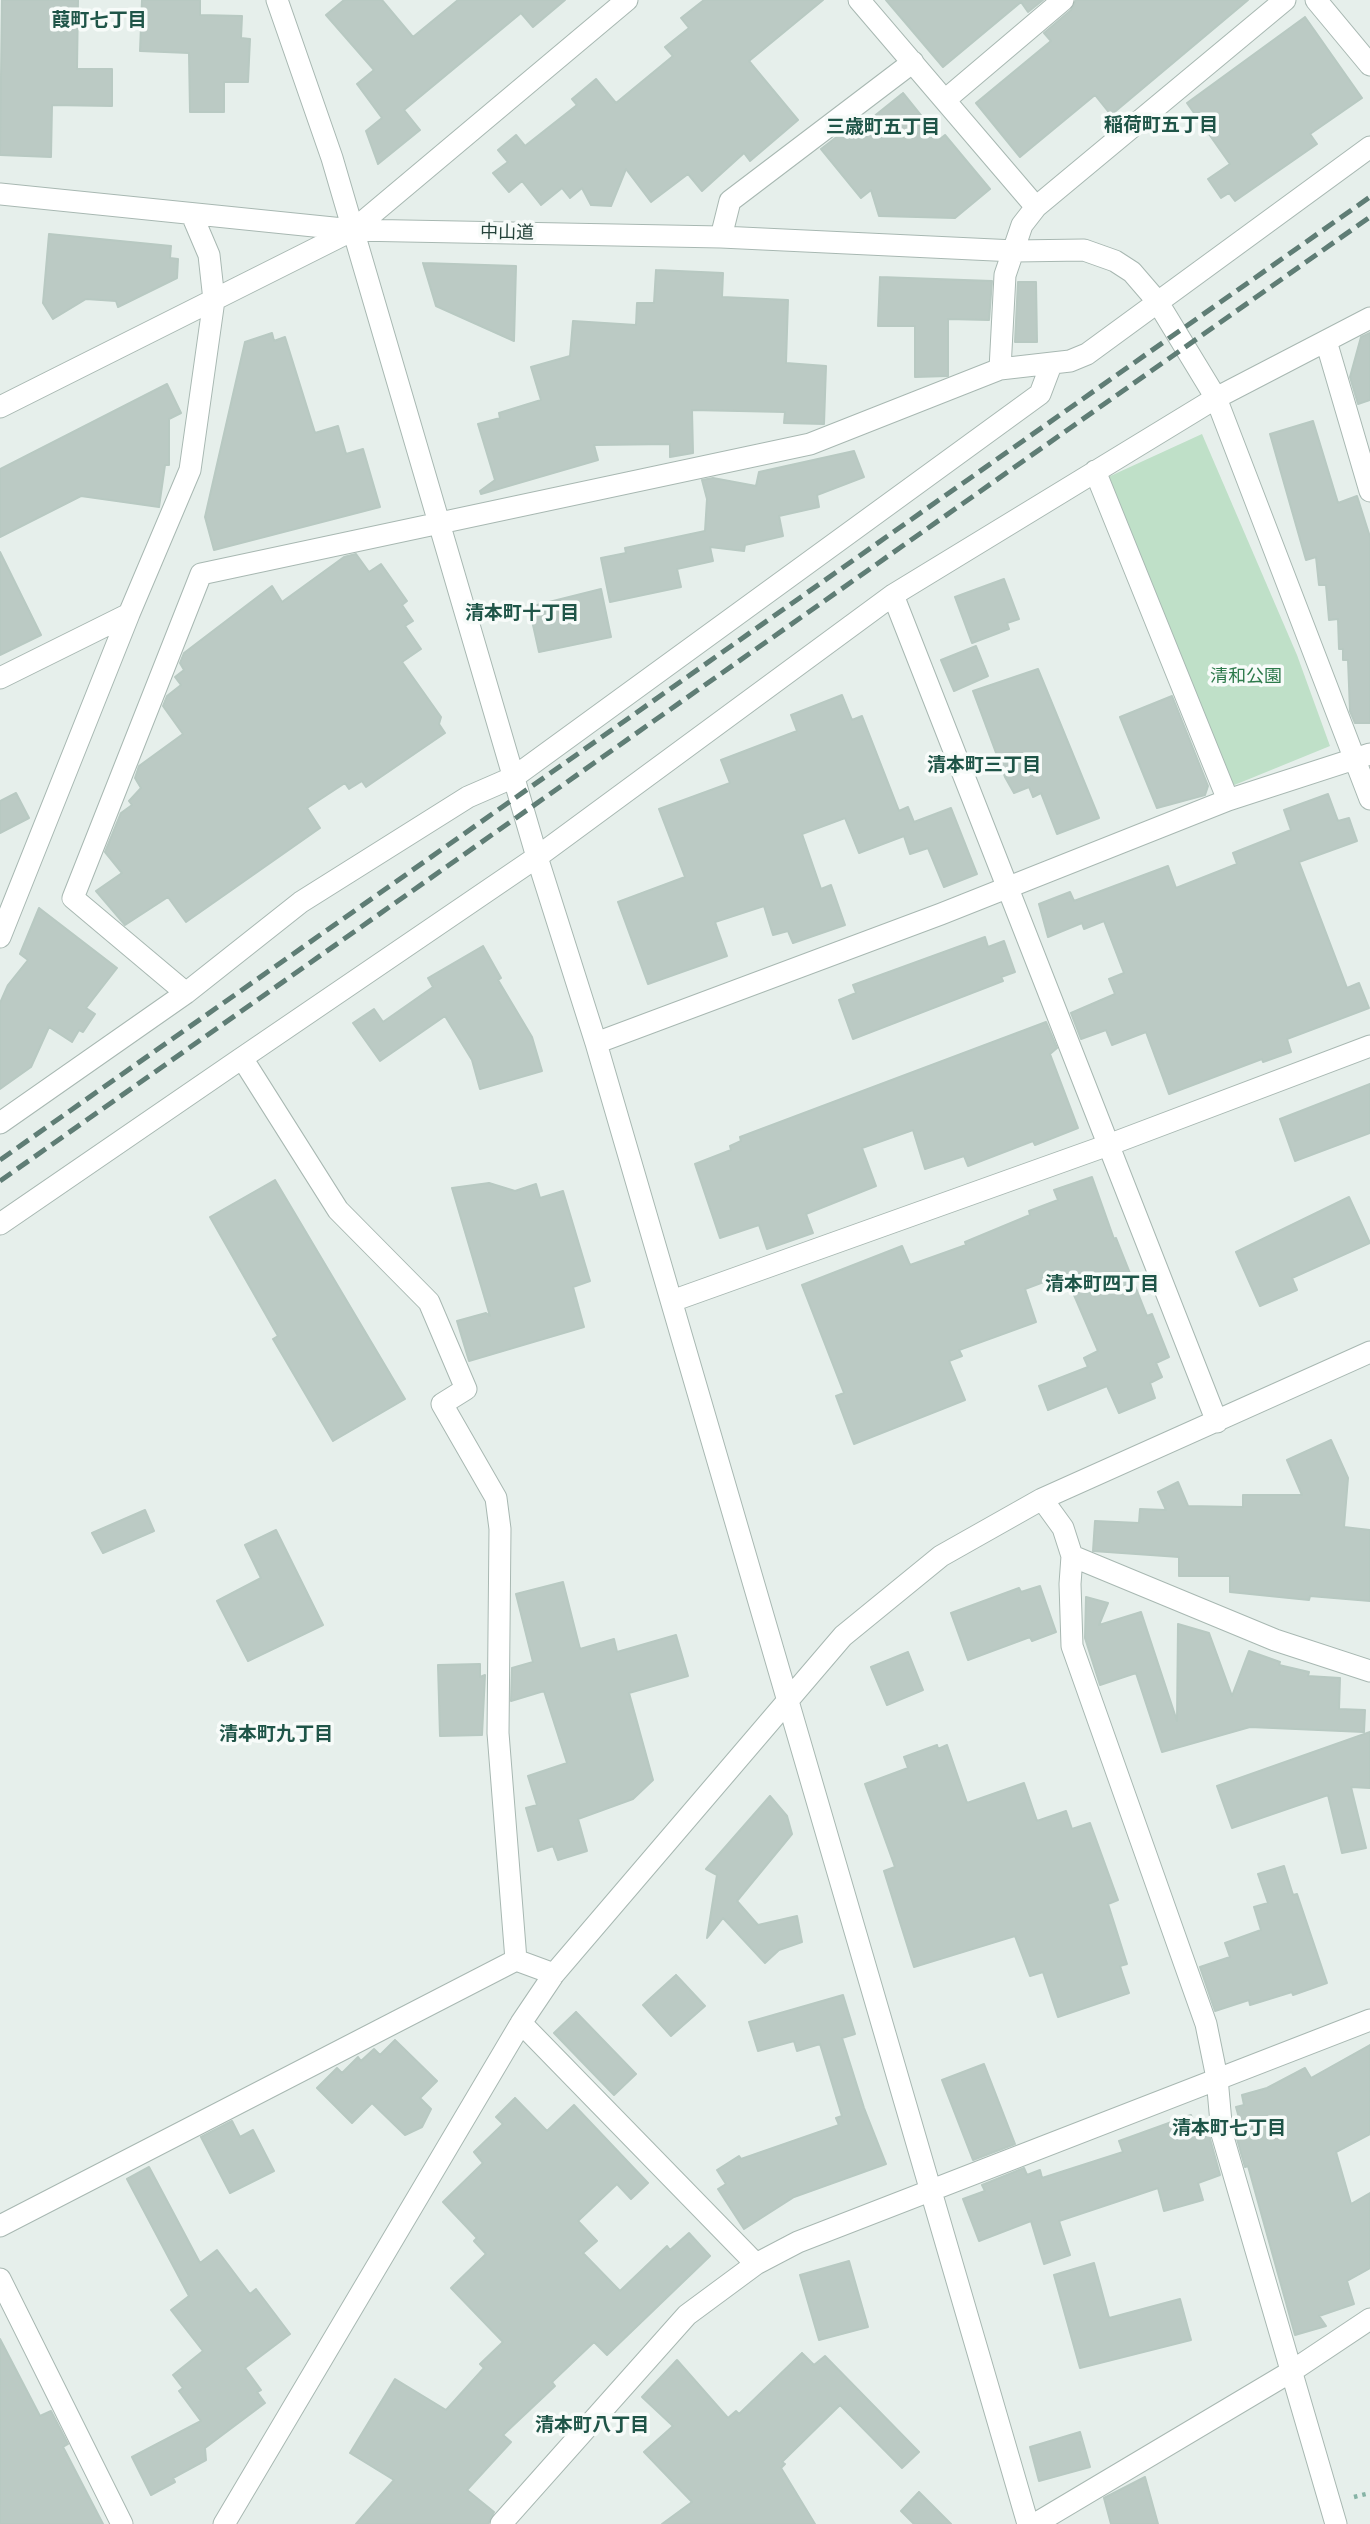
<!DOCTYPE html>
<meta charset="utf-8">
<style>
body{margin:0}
canvas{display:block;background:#e6efeb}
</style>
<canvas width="1370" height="2524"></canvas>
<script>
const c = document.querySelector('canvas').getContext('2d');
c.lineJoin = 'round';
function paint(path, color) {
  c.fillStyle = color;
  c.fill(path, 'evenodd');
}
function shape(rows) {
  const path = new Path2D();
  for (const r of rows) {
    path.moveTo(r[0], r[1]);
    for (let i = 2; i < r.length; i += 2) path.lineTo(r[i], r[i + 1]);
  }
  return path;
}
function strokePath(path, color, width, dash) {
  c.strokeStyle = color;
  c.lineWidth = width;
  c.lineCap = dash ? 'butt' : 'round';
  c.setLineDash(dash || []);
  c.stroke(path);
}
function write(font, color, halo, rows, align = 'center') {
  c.font = font + ' Manrope,"Noto Sans JP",sans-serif';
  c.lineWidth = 7;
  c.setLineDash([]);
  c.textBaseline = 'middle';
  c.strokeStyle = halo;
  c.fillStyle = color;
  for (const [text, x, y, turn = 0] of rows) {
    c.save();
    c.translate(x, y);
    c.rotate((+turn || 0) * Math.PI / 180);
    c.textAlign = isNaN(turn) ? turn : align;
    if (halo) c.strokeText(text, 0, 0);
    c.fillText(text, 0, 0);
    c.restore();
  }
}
paint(shape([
 [1202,434,1297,655,1330,746,1232,786,1106,478]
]), '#bfe0c8');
const building = shape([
 [2,0,78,0,77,69,112,69,112,106,52,105,51,157,0,155,2,0],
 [142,0,200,0,200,15,242,16,241,38,250,39,248,82,224,82,224,112,190,112,189,53,140,51,142,0],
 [344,0,382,0,413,37,458,0,565,0,533,27,521,13,404,110,420,130,378,164,366,131,382,118,357,84,374,70,326,15,344,0],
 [704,0,823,0,749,61,798,120,750,161,744,153,702,191,688,174,651,202,626,169,611,206,591,205,582,188,570,198,562,188,541,205,522,181,509,192,493,173,508,162,498,150,516,135,525,146,577,105,572,99,596,79,616,103,673,56,665,47,689,28,681,18,704,0],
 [886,0,1043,0,1028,12,1021,2,943,67,886,0],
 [1076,0,1248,0,1111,115,1095,95,1020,157,976,103,1051,41,1044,33,1071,10,1076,0],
 [1305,17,1362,98,1310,134,1317,144,1235,201,1229,193,1221,198,1208,179,1230,164,1187,103,1305,17],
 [903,93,940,139,945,135,990,189,955,218,879,216,871,190,861,198,821,149,852,125,857,130,903,93],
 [49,234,171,246,170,258,178,259,177,278,118,307,116,301,86,299,53,319,43,303,49,234],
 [423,263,516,266,514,341,436,306,423,263],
 [656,270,723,273,722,297,788,300,786,363,826,366,824,424,784,423,785,412,692,410,693,453,670,457,670,444,594,445,598,460,481,494,480,491,495,480,478,424,500,418,499,413,541,400,531,367,570,356,573,321,636,325,637,303,654,303,656,270],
 [880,277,992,281,989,320,948,319,948,376,915,377,915,326,878,326,880,277],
 [1018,282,1036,282,1037,342,1015,342,1018,282],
 [272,333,274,341,285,337,315,433,338,426,346,454,363,449,380,507,214,550,205,517,245,342,272,333],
 [1370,333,1370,400,1358,404,1350,377,1361,337,1370,333],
 [167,384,181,413,169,419,169,465,165,465,159,507,81,496,0,537,0,469,167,384],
 [1313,421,1338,503,1357,496,1370,537,1370,723,1355,723,1350,711,1348,660,1343,660,1343,649,1339,649,1338,619,1329,620,1326,585,1319,585,1316,557,1306,560,1270,434,1313,421],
 [854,451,864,477,817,495,819,507,779,516,783,536,745,545,744,551,710,547,713,561,677,569,681,587,610,602,601,558,626,553,625,548,705,531,707,499,702,480,713,478,756,486,759,472,854,451],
 [0,552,41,635,0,655,0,552],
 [356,554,369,572,381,564,407,601,402,605,413,621,405,626,421,649,402,662,441,717,439,724,445,733,366,787,362,781,349,789,345,783,307,808,320,828,186,922,168,897,125,925,96,891,122,873,105,852,121,813,132,805,129,801,141,788,135,778,139,766,183,734,163,706,167,696,181,685,175,677,184,670,180,663,184,653,272,586,282,602,344,557,356,554],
 [1004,579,1019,619,1007,623,1009,629,972,643,955,597,1004,579],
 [601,589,611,637,539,652,529,607,601,589],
 [976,646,988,676,954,691,941,660,976,646],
 [1038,669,1099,818,1057,834,1041,793,1033,797,1029,787,1014,793,1005,777,973,691,1038,669],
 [842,695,852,720,862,716,899,811,908,807,914,822,951,808,977,874,944,887,928,848,910,854,904,836,859,853,845,818,802,834,821,889,831,885,845,925,793,943,788,931,773,935,764,906,715,922,727,956,648,984,618,902,685,877,659,809,730,783,721,760,797,731,791,715,842,695],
 [1172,696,1208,786,1205,795,1157,808,1120,717,1172,696],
 [16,793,29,818,0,833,0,801,16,793],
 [1328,794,1338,821,1349,818,1357,841,1299,862,1347,988,1359,983,1369,1008,1287,1039,1291,1052,1263,1062,1262,1059,1169,1094,1146,1032,1112,1045,1106,1030,1081,1039,1071,1013,1115,994,1109,979,1124,973,1104,921,1084,929,1082,923,1048,937,1039,904,1070,892,1074,901,1168,866,1176,888,1237,864,1233,853,1291,830,1284,810,1328,794],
 [39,908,117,968,86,1008,95,1014,83,1032,79,1030,72,1042,49,1027,31,1067,0,1089,0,1003,8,985,28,960,20,954,39,908],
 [985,937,988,947,1004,941,1015,972,1001,977,1003,981,853,1039,839,1000,856,993,853,985,985,937],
 [483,946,501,978,498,980,532,1037,542,1071,480,1089,472,1060,445,1016,380,1061,353,1023,374,1009,383,1022,433,987,428,978,483,946],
 [1046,1022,1057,1048,1050,1054,1078,1128,1035,1145,1033,1141,968,1166,964,1156,925,1169,913,1130,862,1148,876,1186,806,1214,813,1233,767,1249,759,1225,720,1238,695,1164,731,1150,730,1146,741,1141,740,1137,1046,1022],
 [1370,1084,1370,1133,1295,1161,1280,1119,1370,1084],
 [1092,1177,1114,1239,1116,1238,1147,1316,1152,1314,1169,1357,1156,1363,1162,1377,1150,1383,1155,1398,1119,1413,1107,1386,1048,1410,1039,1386,1088,1367,1084,1358,1098,1351,1065,1274,1025,1289,1036,1322,959,1350,962,1356,949,1361,965,1400,854,1444,836,1396,844,1393,802,1285,902,1246,910,1265,966,1245,965,1242,1030,1215,1029,1211,1058,1200,1054,1190,1092,1177],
 [275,1180,405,1399,333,1441,273,1339,278,1336,210,1217,275,1180],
 [489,1183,515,1191,536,1184,540,1198,563,1191,590,1281,573,1287,584,1327,469,1361,457,1321,486,1313,490,1316,452,1188,489,1183],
 [1349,1197,1370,1243,1292,1278,1297,1290,1260,1306,1236,1252,1349,1197],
 [1331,1440,1348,1478,1344,1527,1370,1530,1370,1601,1310,1596,1309,1600,1230,1592,1230,1576,1179,1576,1179,1557,1093,1551,1095,1521,1139,1523,1140,1509,1166,1510,1158,1492,1178,1482,1188,1506,1243,1507,1243,1495,1302,1495,1287,1460,1331,1440],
 [145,1510,154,1531,103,1553,92,1533,145,1510],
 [276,1530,323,1625,248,1661,217,1601,261,1578,245,1545,276,1530],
 [563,1582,580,1649,614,1639,617,1652,676,1635,688,1676,629,1693,653,1780,633,1799,578,1819,587,1851,558,1860,553,1846,538,1851,526,1808,537,1805,528,1776,567,1763,544,1691,511,1701,512,1668,533,1662,516,1594,563,1582],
 [1040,1586,1056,1632,1032,1641,1030,1637,968,1660,951,1613,1019,1588,1021,1592,1040,1586],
 [1086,1597,1108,1603,1099,1625,1141,1612,1177,1721,1178,1624,1209,1633,1232,1696,1249,1651,1280,1662,1279,1665,1309,1672,1308,1676,1340,1678,1339,1709,1365,1710,1364,1732,1250,1727,1162,1752,1136,1673,1100,1685,1085,1638,1086,1597],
 [908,1652,923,1690,887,1705,871,1667,908,1652],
 [480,1664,480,1677,485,1675,482,1735,440,1736,438,1665,480,1664],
 [1370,1732,1370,1788,1351,1787,1366,1848,1342,1853,1328,1795,1232,1828,1217,1786,1370,1732],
 [937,1745,938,1749,947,1745,967,1803,1024,1783,1037,1821,1066,1811,1072,1829,1090,1823,1118,1900,1108,1904,1127,1964,1120,1966,1129,1993,1058,2017,1043,1972,1030,1976,1015,1936,914,1967,884,1871,895,1867,865,1784,908,1768,904,1757,937,1745],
 [770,1796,787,1816,792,1834,737,1901,758,1925,797,1916,802,1942,779,1950,765,1963,723,1918,707,1938,717,1875,706,1869,770,1796],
 [1284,1866,1293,1895,1297,1894,1327,1983,1293,1995,1292,1992,1250,2005,1249,2000,1215,2011,1200,1967,1230,1957,1225,1943,1261,1930,1254,1907,1268,1903,1258,1874,1284,1866],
 [676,1975,705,2006,671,2036,643,2005,676,1975],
 [843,1995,855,2034,842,2038,864,2108,886,2164,794,2197,744,2229,718,2189,726,2184,717,2170,739,2156,741,2159,839,2125,836,2118,842,2116,820,2044,797,2051,794,2041,758,2051,749,2022,843,1995],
 [576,2012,636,2074,614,2095,554,2033,576,2012],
 [395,2040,437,2081,420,2098,431,2109,422,2127,405,2135,372,2103,352,2123,317,2088,337,2068,342,2073,358,2057,361,2061,374,2049,380,2055,395,2040],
 [1370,2045,1370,2134,1336,2152,1351,2204,1370,2193,1370,2268,1347,2281,1354,2304,1319,2316,1326,2326,1295,2335,1248,2166,1245,2167,1235,2132,1235,2127,1241,2125,1236,2107,1244,2105,1242,2095,1267,2088,1305,2068,1311,2078,1370,2045],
 [984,2064,1015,2144,973,2160,942,2080,984,2064],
 [515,2098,547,2131,574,2105,648,2183,631,2199,617,2184,578,2221,597,2241,583,2253,620,2291,667,2246,670,2250,689,2233,710,2256,607,2355,594,2342,552,2382,555,2386,503,2435,511,2442,467,2490,494,2512,488,2524,356,2524,394,2480,350,2453,395,2379,446,2410,484,2368,480,2364,503,2342,451,2288,486,2254,474,2241,477,2238,443,2202,483,2163,474,2152,503,2124,496,2117,515,2098],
 [1191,2115,1200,2138,1209,2135,1220,2175,1198,2183,1203,2200,1164,2211,1158,2188,1059,2221,1070,2255,1044,2264,1031,2221,979,2241,963,2199,985,2191,982,2185,1024,2168,1027,2175,1040,2170,1042,2178,1123,2152,1119,2141,1191,2115],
 [232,2121,240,2137,253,2130,274,2171,230,2193,201,2137,232,2121],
 [149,2167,200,2263,217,2250,250,2294,256,2289,290,2334,245,2368,261,2390,257,2392,265,2403,205,2448,206,2460,173,2478,175,2482,151,2495,132,2457,201,2421,179,2391,183,2388,173,2375,203,2351,171,2310,189,2296,127,2179,149,2167],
 [849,2261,868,2327,819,2340,800,2275,849,2261],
 [1094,2263,1109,2318,1180,2299,1191,2340,1080,2368,1054,2275,1094,2263],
 [0,2339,40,2416,51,2411,68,2444,63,2447,103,2524,0,2524,0,2339],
 [802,2353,814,2365,825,2356,919,2452,902,2468,840,2405,782,2462,785,2464,781,2468,815,2524,662,2524,692,2502,644,2452,673,2426,642,2397,677,2360,728,2418,736,2411,739,2414,802,2353],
 [1080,2432,1090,2467,1039,2481,1030,2447,1080,2432],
 [1145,2477,1158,2524,1111,2524,1104,2498,1145,2477],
 [919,2492,951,2524,914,2524,901,2511,919,2492]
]);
paint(building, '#bbcac4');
strokePath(building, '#b8c9c2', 2);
const minor = shape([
 [277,0,332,158,537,857,596,1043,1028,2524],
 [859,0,1036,207],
 [1316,0,1370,65],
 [945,100,1063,0],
 [0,194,353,230,721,237,1015,251,1084,250,1115,261,1132,272,1157,301,1216,398,1370,799],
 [721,237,730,201,913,62],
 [1326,341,1370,491],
 [1000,369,1005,275,1022,225,1036,207,1285,0],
 [0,407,353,230,627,0],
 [1095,471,1228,800],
 [893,595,1217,1422],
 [0,678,129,614,190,470,214,300,209,255,192,215],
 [0,937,129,614],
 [186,993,73,898,201,574,810,444,1000,369,1070,361,1087,354,1370,147],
 [596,1043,941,914,1228,800,1370,754],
 [0,1123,186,993,301,902,468,797,514,777,1040,394,1051,365],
 [0,1224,242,1058],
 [672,1301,1111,1144,1370,1046],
 [1042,1499,1063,1528,1072,1556,1070,1584,1072,1646,1206,2024,1217,2078,1222,2134,1336,2524],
 [1072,1556,1275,1640,1370,1671],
 [516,1960,498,1733,500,1529,496,1498,442,1404,466,1389,429,1302,338,1210,242,1058,537,857,893,595,1216,398,1370,318],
 [521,2023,756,2264],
 [0,2226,516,1960,554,1974],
 [0,2279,122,2524],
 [224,2524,521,2023,554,1974,843,1636,941,1556,1042,1499,1370,1352],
 [501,2524,687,2315,756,2264,798,2242,1370,2020],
 [1035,2524,1292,2371,1370,2319]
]);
strokePath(minor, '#a8b8b2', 23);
strokePath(shape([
 [1354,2497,1370,2493]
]), '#86b3a5', 4.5, [3.5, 5]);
strokePath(minor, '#fff', 21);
strokePath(shape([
 [0,1160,1370,197],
 [0,1181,1370,217]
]), '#5f7d75', 5, [14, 7]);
write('18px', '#24423a', '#f7fbf9', [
 ["中山道",507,233,1]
]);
write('18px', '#2d7a4b', '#f7fbf9', [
 ["清和公園",1246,677]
]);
write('bold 19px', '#1f5548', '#f7fbf9', [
 ["葭町七丁目",99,21],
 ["稲荷町五丁目",1161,126],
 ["三歳町五丁目",883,128],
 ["清本町十丁目",522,614],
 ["清本町三丁目",984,766],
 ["清本町四丁目",1102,1285],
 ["清本町九丁目",276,1735],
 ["清本町七丁目",1229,2129],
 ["清本町八丁目",592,2426]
]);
</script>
